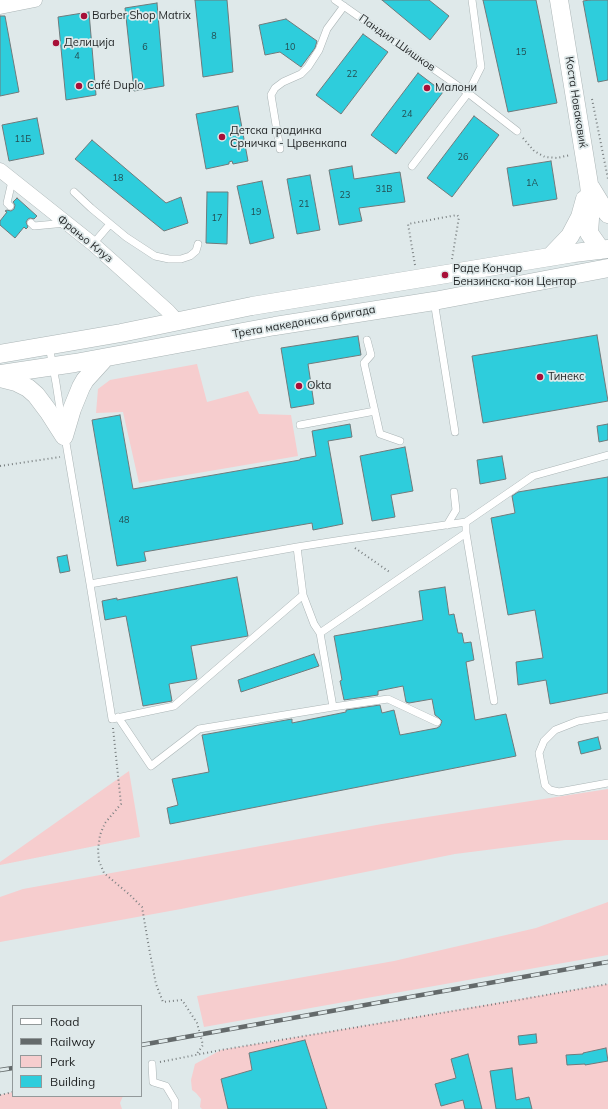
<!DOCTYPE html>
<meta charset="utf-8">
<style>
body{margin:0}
#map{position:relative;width:608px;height:1109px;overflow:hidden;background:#dfe9ea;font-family:Mulish,sans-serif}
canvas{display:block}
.legend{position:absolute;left:12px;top:1005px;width:130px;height:92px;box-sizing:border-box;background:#dfe9ea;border:1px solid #92999a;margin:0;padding:5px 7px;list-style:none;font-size:12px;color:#1f2223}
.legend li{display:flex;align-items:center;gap:8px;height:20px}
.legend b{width:20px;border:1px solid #92999a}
</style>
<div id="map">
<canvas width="608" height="1109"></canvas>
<ul class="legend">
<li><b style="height:5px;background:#fff"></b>Road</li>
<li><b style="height:5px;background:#646a6b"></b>Railway</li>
<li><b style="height:11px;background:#f6cdce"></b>Park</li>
<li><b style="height:11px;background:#2ecddc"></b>Building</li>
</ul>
</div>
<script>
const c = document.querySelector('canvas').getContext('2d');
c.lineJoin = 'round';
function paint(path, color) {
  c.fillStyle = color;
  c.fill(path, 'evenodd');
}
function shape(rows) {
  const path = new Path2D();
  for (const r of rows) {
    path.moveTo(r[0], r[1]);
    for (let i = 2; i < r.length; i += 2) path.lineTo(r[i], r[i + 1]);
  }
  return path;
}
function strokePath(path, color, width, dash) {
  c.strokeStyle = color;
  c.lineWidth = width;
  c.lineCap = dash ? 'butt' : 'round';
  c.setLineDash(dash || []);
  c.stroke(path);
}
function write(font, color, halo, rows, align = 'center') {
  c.font = font + ' Mulish,sans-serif';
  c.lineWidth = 3.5;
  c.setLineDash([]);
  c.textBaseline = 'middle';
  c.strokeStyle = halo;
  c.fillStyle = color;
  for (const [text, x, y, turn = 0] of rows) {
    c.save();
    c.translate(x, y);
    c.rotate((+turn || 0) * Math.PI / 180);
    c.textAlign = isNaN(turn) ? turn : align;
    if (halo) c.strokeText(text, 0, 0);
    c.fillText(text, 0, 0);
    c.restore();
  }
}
paint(shape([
 [197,364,207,402,248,391,259,414,291,415,298,456,139,483,123,412,96,413,98,389,110,380],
 [129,771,140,837,0,865,0,862],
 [608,789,608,840,565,840,455,854,181,909,0,942,0,897,23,889,382,824],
 [608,902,608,955,204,1027,197,996,394,961,536,928],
 [608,984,608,1109,327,1109,305,1040,249,1053,252,1070,221,1079,228,1109,202,1109,200,1107,201,1099,196,1093,192,1090,191,1080,195,1064,221,1050],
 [13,1092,13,1096,123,1096,120,1103,122,1109,0,1109,0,1095]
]), '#f6cdce');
const building = shape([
 [195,0,227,0,233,72,203,77,195,0],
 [382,0,429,0,449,16,430,40,382,0],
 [483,0,536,0,557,103,508,112,483,0],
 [590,0,608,0,608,80,598,82,583,1,590,0],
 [157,3,164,86,134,91,125,8,157,3],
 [89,12,96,95,66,100,58,17,89,12],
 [0,16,5,16,19,92,0,96,0,16],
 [286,19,317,41,315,48,301,67,280,52,265,55,259,25,286,19],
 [363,34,388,52,341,114,316,95,363,34],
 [418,73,443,92,396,154,371,135,418,73],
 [238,106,248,161,233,164,232,161,229,162,229,164,206,169,196,114,238,106],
 [474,116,499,135,452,197,427,178,474,116],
 [37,118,44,154,9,161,2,125,37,118],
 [92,140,166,203,181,197,188,223,164,231,75,159,92,140],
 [551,161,557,199,513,206,507,168,551,161],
 [352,166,354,179,400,172,405,202,359,208,362,221,339,225,329,170,352,166],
 [310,175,320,230,297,234,287,179,310,175],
 [262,181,274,238,250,244,237,186,262,181],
 [207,192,228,192,227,244,206,243,207,192],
 [17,198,37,216,34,219,30,218,28,219,26,222,28,227,26,229,24,227,15,238,0,225,0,221,7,212,5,211,7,210,11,211,14,209,15,205,13,202,17,198],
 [597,335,608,401,483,423,472,356,597,335],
 [358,336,361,355,308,364,314,404,291,408,281,348,358,336],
 [120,415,133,489,300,460,300,459,316,456,312,431,350,424,352,437,328,441,343,524,313,530,312,523,144,552,146,561,117,566,92,420,120,415],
 [608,424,608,440,599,442,597,426,608,424],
 [405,447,413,491,391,495,395,517,372,521,360,456,405,447],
 [502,456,506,479,480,484,477,460,502,456],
 [608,477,608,693,550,704,546,680,518,685,516,662,543,658,535,610,508,615,491,518,515,513,512,496,518,492,608,477],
 [67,555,70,571,60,573,57,557,67,555],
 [237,577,248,636,191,646,197,679,169,684,172,701,143,706,126,616,105,620,102,601,117,598,117,600,237,577],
 [445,587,449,615,454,614,458,633,462,633,464,643,471,642,474,660,466,662,475,720,506,714,516,756,170,824,167,808,178,805,172,779,209,772,202,735,292,719,292,723,346,712,346,710,380,705,382,713,394,710,400,735,437,728,440,726,442,721,439,718,435,715,432,699,409,703,406,702,403,686,378,691,378,695,344,700,340,681,342,680,334,636,423,620,419,591,445,587],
 [314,654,319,666,241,692,238,680,314,654],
 [598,737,601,749,581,754,578,742,598,737],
 [536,1034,537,1043,519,1045,518,1036,536,1034],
 [305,1040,327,1109,228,1109,221,1079,252,1070,249,1053,305,1040],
 [606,1048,608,1061,585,1065,585,1064,567,1065,566,1055,583,1054,583,1053,606,1048],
 [468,1054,482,1109,465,1109,463,1100,441,1106,435,1084,456,1078,451,1059,468,1054],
 [512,1068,516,1100,529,1097,532,1109,496,1109,490,1071,512,1068]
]);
paint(building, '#2ecddc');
strokePath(building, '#717a7b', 1);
const service = shape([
 [335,0,468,93,517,131],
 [280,149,271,95,275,88,283,82,301,74,308,67,319,50,327,29,344,6],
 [412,166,468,93,481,67,472,0],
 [74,192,91,208,126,237,155,256,169,259,181,259,190,256,196,251,198,244],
 [10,206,7,203,12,181],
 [31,223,34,226,66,223],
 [93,244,110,224],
 [434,301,455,432],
 [367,340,371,355,364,363,380,434,400,441],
 [49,346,56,383,62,422],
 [300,425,375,411],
 [65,437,90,584,112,719,174,706,303,595],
 [466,522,466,533,494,701],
 [447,525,456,510,454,492],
 [90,584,297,547,342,540,466,522,533,476,608,455],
 [320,633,466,533],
 [333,707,388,699,437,722],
 [608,716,578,721,555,730,544,741,539,753,545,785,550,790,559,792,608,783],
 [118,717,151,766,199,729,333,707,320,633,314,624,303,595,297,547],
 [152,1064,153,1082,166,1086,175,1101,175,1109]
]);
const minor = shape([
 [0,7,35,0],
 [0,170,93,244,168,311,178,322]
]);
const tertiary = shape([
 [559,0,589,184,591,204,589,233,601,250],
 [591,188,602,206,608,214],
 [550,257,570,236,580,217,585,199],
 [0,354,121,333,252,306,574,253,608,249],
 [0,374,75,363,275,326,434,301,608,268],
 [0,378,16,382,28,388,36,395,48,411,64,436],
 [64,436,72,409,81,387,85,380,105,358]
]);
strokePath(service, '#abb5b6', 8);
strokePath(minor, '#abb5b6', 15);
strokePath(tertiary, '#abb5b6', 19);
strokePath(shape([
 [592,99,608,179],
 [523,138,534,151,545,157,557,158,570,155],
 [415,265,408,224,457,215,459,217,452,259],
 [0,466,60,457],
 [355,548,391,573],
 [113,728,121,804,105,823,100,835,98,850,99,861,104,873,130,895,142,907,149,948,156,984,163,1002,182,1000,197,1023,203,1045,196,1055],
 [160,1062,221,1050,501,1003,608,984],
 [0,1095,13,1092]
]), '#797f80', 2, [1, 3]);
strokePath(service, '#fff', 7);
strokePath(minor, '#fff', 14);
strokePath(tertiary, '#fff', 18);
const rail = shape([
 [141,1045,410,997,608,962],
 [0,1070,13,1068]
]);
strokePath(rail, '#646a6b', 4.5);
strokePath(rail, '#dfe9ea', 3, [9]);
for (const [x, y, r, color] of [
 [84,16,4,"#a70f38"],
 [56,43,4,"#a70f38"],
 [79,86,4,"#a70f38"],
 [427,88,4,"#a70f38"],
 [222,137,4,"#a70f38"],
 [445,275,4,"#a70f38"],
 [540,377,4,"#a70f38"],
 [299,386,4,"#a70f38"]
]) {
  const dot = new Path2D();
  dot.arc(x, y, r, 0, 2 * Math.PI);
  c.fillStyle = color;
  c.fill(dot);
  strokePath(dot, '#dfe9ea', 1.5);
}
write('9px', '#234d51', null, [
 ["8",214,36],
 ["6",145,47],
 ["10",290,47],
 ["15",521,52],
 ["4",77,56],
 ["22",352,74],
 ["24",407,114],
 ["11Б",23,139],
 ["26",463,157],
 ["18",118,178],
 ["1А",532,183],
 ["31B",384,189],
 ["23",345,195],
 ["21",304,204],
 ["19",256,212],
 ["17",217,218],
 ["48",124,520]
]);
write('11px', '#1f2223', '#dfe9ea', [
 ["Barber Shop Matrix",92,16],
 ["Делиција",64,43],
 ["Café Duplo",87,86],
 ["Малони",435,88],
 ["Детска градинка",230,131],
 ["Срничка - Црвенкапа",230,144],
 ["Раде Кончар",453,269],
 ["Бензинска-кон Центар",453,282],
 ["Тинекс",548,377],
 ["Okta",307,386]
], 'left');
write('11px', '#1f2223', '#dfe9ea', [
 ["Пандил Шишков",397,43,35],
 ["Коста Новаковиќ",576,102,81],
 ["Фрањо Клуз",85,239,39],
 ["Трета македонска бригада",304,322,-10]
]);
</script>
